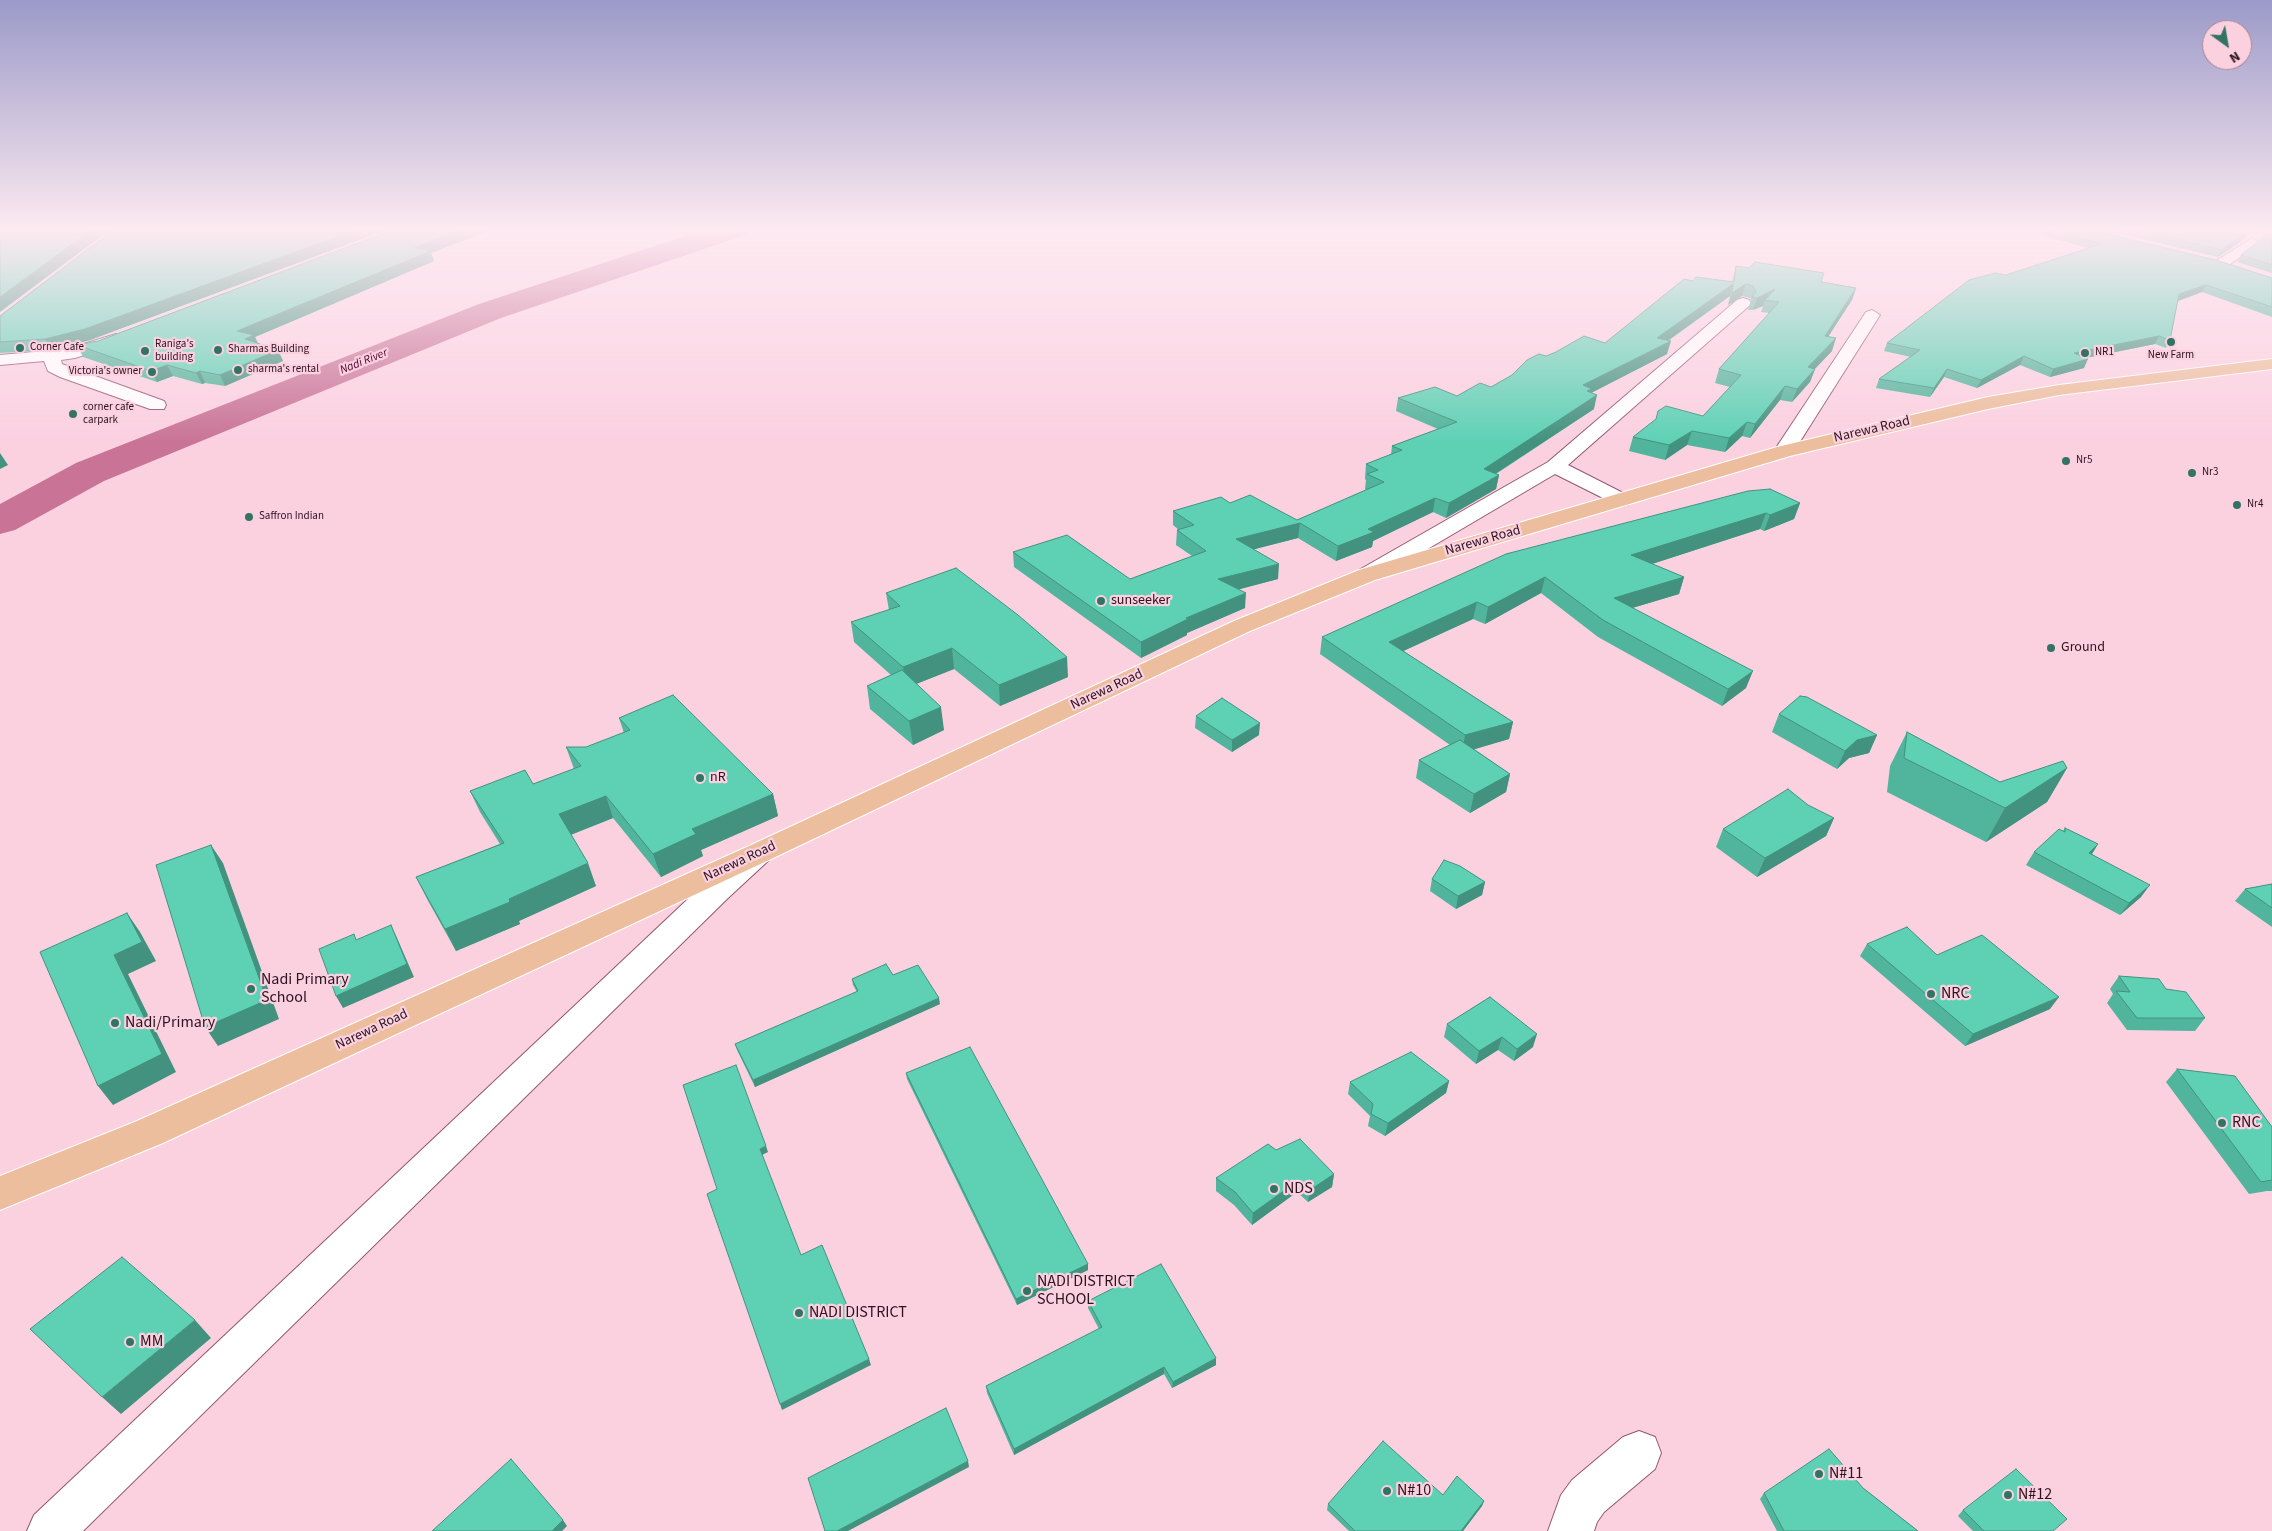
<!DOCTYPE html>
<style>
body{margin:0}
#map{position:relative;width:2272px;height:1531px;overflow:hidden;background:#fbd1e0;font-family:"Source Sans 3",sans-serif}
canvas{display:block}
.north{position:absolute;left:2202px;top:20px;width:50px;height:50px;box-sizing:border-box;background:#fbd1e0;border:1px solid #a88592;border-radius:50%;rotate:148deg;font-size:14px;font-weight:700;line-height:20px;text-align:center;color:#2c131d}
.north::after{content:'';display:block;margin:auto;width:18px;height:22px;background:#327363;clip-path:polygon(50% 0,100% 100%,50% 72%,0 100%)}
</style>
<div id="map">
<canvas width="2272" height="1531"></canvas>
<div class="north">N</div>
</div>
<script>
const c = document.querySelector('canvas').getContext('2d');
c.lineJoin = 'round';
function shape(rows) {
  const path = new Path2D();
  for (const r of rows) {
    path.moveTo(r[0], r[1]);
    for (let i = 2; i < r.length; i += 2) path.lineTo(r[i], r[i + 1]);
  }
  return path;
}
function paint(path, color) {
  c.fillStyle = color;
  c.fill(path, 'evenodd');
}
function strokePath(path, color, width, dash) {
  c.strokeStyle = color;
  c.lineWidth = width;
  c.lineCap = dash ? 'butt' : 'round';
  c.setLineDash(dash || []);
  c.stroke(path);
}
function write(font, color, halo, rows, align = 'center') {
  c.font = font + ' "Source Sans 3",sans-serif';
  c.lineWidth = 4.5;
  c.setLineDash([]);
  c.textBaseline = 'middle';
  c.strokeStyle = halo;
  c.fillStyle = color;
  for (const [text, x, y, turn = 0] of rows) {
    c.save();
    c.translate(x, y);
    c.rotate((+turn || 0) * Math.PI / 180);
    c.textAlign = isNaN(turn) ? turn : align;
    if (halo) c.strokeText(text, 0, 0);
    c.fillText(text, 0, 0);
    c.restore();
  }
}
paint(shape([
 [709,228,752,228,748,234,501,318,104,481,15,530,0,534,0,504,76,463,479,304,709,228]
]), '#c97497');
const minor = shape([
 [2252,238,2259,242,2257,245,2226,267,2216,267,2213,264,2216,261,2252,238],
 [1743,298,1749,300,1751,303,1749,306,1568,465,1629,496,1632,500,1629,504,1622,506,1615,504,1555,474,1375,580,1367,582,1359,580,1356,575,1359,570,1548,462,1737,300,1743,298],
 [1872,310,1880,315,1794,451,1791,455,1777,455,1774,451,1866,312,1872,310],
 [116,334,122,335,124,339,122,343,75,358,61,360,62,364,164,401,166,405,164,409,150,409,60,377,48,371,44,361,0,365,0,355,67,349,116,334],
 [759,843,769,846,774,853,769,860,728,898,83,1531,27,1531,34,1515,706,882,749,846,759,843],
 [1639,1431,1655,1437,1661,1453,1655,1469,1604,1512,1597,1522,1594,1531,1548,1531,1561,1495,1572,1480,1623,1437,1639,1431]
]);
const major = shape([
 [2272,359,2272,369,2059,395,1988,409,1790,456,1375,580,1250,631,769,860,163,1143,0,1210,0,1176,137,1121,749,846,1234,621,1359,570,1777,447,1988,397,2059,385,2272,359]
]);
strokePath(minor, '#935770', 2);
strokePath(major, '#fff', 2);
paint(minor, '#fff');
paint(major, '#ecbe9e');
paint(shape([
 [116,228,391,228,90,340,51,350,0,353,0,316],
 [399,228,495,228,431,253,434,261,255,337,258,343,278,350,283,361,225,386,205,383,202,384,173,376,157,382,83,357,77,345,98,341],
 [2045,228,2084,229,2272,278,2272,317,2202,292,2178,301,2170,340,2166,348,2155,344,2086,358,2084,368,2050,377,2020,365,1977,388,1944,377,1930,397,1876,388,1879,379,1911,357,1884,351,1887,343,2006,275,2088,248,2042,235],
 [2098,228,2238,228,2246,238,2218,257],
 [2264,234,2272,235,2272,273,2237,262,2241,255,2261,240],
 [1736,266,1856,288,1852,300,1828,336,1832,351,1815,369,1810,382,1792,402,1780,400,1750,438,1742,436,1725,452,1687,445,1665,460,1629,451,1633,437,1703,416,1730,387,1715,383,1719,369,1769,313,1761,312,1763,306,1753,310,1748,310,1751,300,1750,298,1742,296,1728,305,1730,296,1668,341,1667,354,1591,393,1594,409,1496,474,1499,475,1496,489,1446,518,1433,512,1373,541,1372,547,1336,561,1298,538,1254,549,1278,579,1239,589,1245,608,1187,633,1187,635,1141,658,1014,567,1013,552,1130,579,1192,556,1176,545,1177,530,1179,530,1173,525,1173,511,1230,503,1297,520,1367,490,1365,489,1366,480,1365,479,1366,464,1391,455,1392,446,1438,429,1396,411,1398,398,1457,396,1491,387,1546,356,1605,343,1693,281,1732,282],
 [1800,503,1794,519,1764,531,1760,529,1652,564,1684,577,1679,594,1632,608,1746,688,1722,706,1598,637,1541,593,1485,624,1473,619,1403,651,1513,722,1509,739,1474,749,1510,774,1506,792,1470,813,1416,778,1419,760,1450,745,1320,654,1322,637],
 [886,593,1068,677,1000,706,954,669,916,684,944,730,913,745,870,709,867,686,891,675,854,642,851,622,889,610],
 [1779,714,1877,735,1869,753,1849,758,1837,769,1772,732],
 [1196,716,1259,735,1232,752,1195,728],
 [619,718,773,794,778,816,701,850,703,856,661,877,613,818,571,835,596,886,519,921,520,924,456,951,427,899,416,877,500,844,480,812,470,791,533,784,574,769,566,747,586,747,624,733],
 [1907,732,2000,782,2067,768,2047,802,1986,842,1887,792,1890,766],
 [1834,818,1826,836,1757,877,1716,847,1723,829],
 [2065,828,2098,844,2092,854,2141,897,2120,915,2026,865,2034,852,2063,831],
 [1432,879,1485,882,1482,895,1456,909,1430,891],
 [2272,884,2272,927,2235,901,2245,889],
 [1867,944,1937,955,2050,1009,1965,1046,1860,956],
 [893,975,940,1004,755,1087,737,1050,735,1044,857,992,853,985,852,979],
 [2119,976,2166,989,2205,1018,2195,1031,2127,1030,2107,1003,2113,994,2110,989],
 [1490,997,1533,1047,1514,1061,1498,1050,1476,1064,1444,1037,1447,1024],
 [2177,1069,2272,1127,2272,1191,2267,1191,2249,1194,2166,1082],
 [906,1073,1088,1264,1088,1270,1017,1305,907,1079],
 [1449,1081,1446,1093,1385,1136,1368,1126,1370,1116,1348,1094,1350,1082],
 [1276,1150,1334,1174,1332,1187,1308,1202,1297,1192,1252,1225,1234,1205,1216,1191,1216,1178],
 [1088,1301,1216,1365,1172,1388,1164,1374,1014,1455,987,1393,986,1386,1099,1329,1088,1308],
 [1863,1488,1918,1531,1777,1531,1760,1499,1764,1493],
 [1443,1495,1484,1501,1482,1506,1463,1531,1349,1531,1327,1510,1328,1504],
 [1963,1510,2053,1531,1973,1531,1958,1516]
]), '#51b49c');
paint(shape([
 [0,228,6,228,0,233],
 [94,228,112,228,0,312,0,297],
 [361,228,391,228,90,340,51,350,45,339],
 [466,228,495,228,431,253,434,261,255,337,259,346,246,341,237,331,414,248],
 [2249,230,2246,238,2218,257,2221,250],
 [1733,284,1730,296,1660,346,1671,341,1667,354,1591,393,1597,395,1594,409,1481,483,1484,469,1583,385,1657,338],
 [1746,284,1742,296,1728,305,1732,293],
 [2206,285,2202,292,2175,302,2179,294],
 [1856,288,1852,300,1821,348,1825,336],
 [1775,289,1765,300,1763,306,1753,310,1757,298],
 [2159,336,2155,344,2070,361,2074,353],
 [1836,338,1832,351,1803,381,1808,367],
 [278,350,283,361,225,386,220,375],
 [2024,356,2020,365,1977,388,1981,380],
 [2088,359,2084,368,2050,377,2053,369],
 [167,365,173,376,157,382,151,371],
 [1815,369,1810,382,1792,402,1797,389],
 [1947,369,1944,377,1930,397,1934,388],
 [200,371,205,383,202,384,196,373],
 [1785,386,1780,400,1750,438,1755,424],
 [1747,422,1742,436,1725,452,1729,438],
 [1692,431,1687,445,1665,460,1669,445],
 [0,453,8,465,0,469],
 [1499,475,1496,489,1446,518,1449,503],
 [1435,498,1433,512,1373,541,1372,547,1336,561,1338,546,1368,529],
 [1800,503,1794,519,1764,531,1770,515],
 [1766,513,1760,529,1627,572,1631,555],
 [1300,523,1298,538,1236,554,1236,539],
 [1279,564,1278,579,1218,595,1218,579],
 [1545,577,1541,593,1485,624,1488,607],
 [1684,577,1679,594,1609,615,1614,598],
 [1246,593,1245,608,1187,633,1187,635,1141,658,1141,642,1186,618],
 [1477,602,1473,619,1386,659,1389,642],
 [952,648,954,669,906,688,903,667],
 [1067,657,1068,677,1000,706,999,685],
 [1753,671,1746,688,1722,706,1728,689],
 [941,707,944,730,913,745,909,721],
 [1513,722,1509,739,1462,753,1465,735],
 [1260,723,1259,735,1232,752,1232,740],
 [1877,735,1869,753,1849,758,1837,769,1845,751,1857,740],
 [2067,768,2047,802,1986,842,2005,808],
 [1510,774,1506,792,1470,813,1474,794],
 [773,794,778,816,701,850,703,856,661,877,653,854,692,829],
 [606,796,613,818,567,836,559,814],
 [1834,818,1826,836,1757,877,1765,858],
 [2098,844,2090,857,2089,853],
 [211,845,223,863,279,1019,218,1046,205,1027],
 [588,863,596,886,519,921,520,924,456,951,445,929],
 [1485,882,1482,895,1456,909,1458,896],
 [2150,885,2141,897,2120,915,2129,903],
 [127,913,140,932,156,961,128,974,176,1072,113,1105,98,1086,114,955],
 [391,925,397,938,414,977,343,1008,336,996],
 [2059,997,2050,1009,1965,1046,1973,1034],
 [939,998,940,1004,755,1087,753,1080],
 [1537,1034,1533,1047,1514,1061,1517,1049],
 [1502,1037,1498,1050,1476,1064,1479,1051],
 [1449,1081,1446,1093,1385,1136,1388,1123],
 [766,1146,768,1152,762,1155,760,1149],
 [1334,1174,1332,1187,1308,1202,1310,1190],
 [1299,1180,1297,1192,1252,1225,1253,1213],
 [1088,1264,1088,1270,1017,1305,1016,1299],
 [195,1320,211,1338,121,1414,102,1397],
 [1216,1358,1216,1365,1172,1388,1173,1382],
 [869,1359,871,1365,782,1410,780,1404],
 [1164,1367,1164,1374,1014,1455,1014,1449],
 [968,1461,969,1467,848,1531,837,1531],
 [1484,1501,1482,1506,1463,1531,1461,1531],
 [563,1520,567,1526,562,1531,552,1531]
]), '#42927f');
const building = shape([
 [10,228,94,228,0,297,0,236,10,228],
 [116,228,361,228,85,329,45,339,0,342,0,316,116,228],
 [398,228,466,228,414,248,431,251,237,331,254,335,245,339,278,350,220,375,200,371,196,373,167,365,151,371,77,345,98,341,398,228],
 [2046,228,2083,228,2219,261,2272,278,2272,307,2206,285,2179,294,2170,340,2159,336,2074,353,2088,359,2053,369,2024,356,1981,380,1947,369,1934,388,1879,379,1920,350,1887,343,1969,280,1995,273,2006,275,2101,244,2046,228],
 [2131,228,2238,228,2249,230,2221,250,2131,228],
 [2264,234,2272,235,2272,265,2241,255,2262,239,2264,234],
 [1755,262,1824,273,1821,282,1856,288,1825,336,1836,338,1808,367,1815,369,1797,389,1785,386,1755,424,1747,422,1729,438,1692,431,1669,445,1633,437,1656,419,1658,411,1666,406,1703,416,1741,375,1719,369,1779,302,1765,300,1775,289,1757,298,1752,297,1756,292,1753,286,1746,284,1732,293,1733,284,1657,338,1671,341,1583,385,1592,389,1587,391,1597,395,1484,469,1499,475,1449,503,1435,498,1368,529,1374,532,1338,546,1300,523,1236,539,1279,564,1218,579,1246,593,1186,618,1188,619,1141,642,1013,552,1067,535,1130,579,1206,551,1177,530,1194,525,1173,511,1221,497,1230,503,1250,495,1297,520,1384,482,1367,474,1378,470,1366,464,1402,450,1392,446,1457,422,1398,398,1435,387,1457,396,1480,383,1491,387,1512,375,1527,360,1539,354,1546,356,1556,352,1584,336,1605,343,1684,279,1693,281,1696,277,1734,282,1736,266,1749,268,1755,262],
 [1770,489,1800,503,1770,515,1766,513,1631,555,1684,577,1614,598,1753,671,1728,689,1603,620,1545,577,1488,607,1477,602,1389,642,1513,722,1465,735,1322,637,1506,554,1748,491,1770,489],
 [956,568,1018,615,1067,657,999,685,952,648,903,667,851,622,900,606,886,593,956,568],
 [902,670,941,707,909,721,867,686,902,670],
 [673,695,773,794,692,829,696,834,653,854,606,796,559,814,588,863,509,899,510,902,445,929,416,877,504,843,470,791,525,770,533,784,581,766,566,747,586,747,630,730,619,718,673,695],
 [1800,696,1807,697,1877,735,1857,740,1845,751,1779,714,1800,696],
 [1222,698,1260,723,1232,740,1196,716,1222,698],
 [1907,732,2000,782,2063,761,2067,768,2005,808,1904,758,1907,732],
 [1460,740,1510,774,1474,794,1419,760,1460,740],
 [1788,789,1808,805,1834,818,1765,858,1723,829,1788,789],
 [2065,828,2098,844,2089,853,2150,885,2129,903,2034,852,2059,829,2065,832,2065,828],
 [211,845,267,1000,205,1027,156,865,211,845],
 [1444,860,1460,866,1485,882,1458,896,1432,879,1444,860],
 [2272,884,2272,908,2245,889,2272,884],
 [127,913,142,942,114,955,162,1054,98,1086,40,952,127,913],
 [391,925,407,964,336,996,319,949,354,934,356,940,391,925],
 [1907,927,1937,955,1982,935,2059,997,1973,1034,1867,944,1907,927],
 [886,964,893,975,918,965,939,998,753,1080,735,1044,858,991,852,979,886,964],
 [2119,976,2159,979,2166,989,2186,992,2205,1018,2137,1018,2116,991,2130,992,2119,976],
 [1490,997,1537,1034,1517,1049,1502,1037,1479,1051,1447,1024,1490,997],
 [970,1047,1088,1264,1016,1299,906,1073,970,1047],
 [1411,1052,1449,1081,1388,1123,1371,1114,1373,1104,1350,1082,1411,1052],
 [736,1065,766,1146,760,1149,801,1255,822,1245,869,1359,780,1404,707,1194,717,1189,683,1085,736,1065],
 [2177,1069,2235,1076,2272,1127,2272,1180,2261,1182,2177,1069],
 [1300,1139,1334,1174,1310,1190,1299,1180,1253,1213,1235,1192,1216,1178,1268,1144,1276,1150,1300,1139],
 [122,1257,195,1320,102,1397,30,1329,122,1257],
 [1161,1264,1216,1358,1173,1382,1164,1367,1014,1449,986,1386,1102,1327,1088,1301,1161,1264],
 [946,1408,968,1461,837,1531,825,1531,808,1478,946,1408],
 [1383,1441,1443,1495,1457,1476,1484,1501,1461,1531,1355,1531,1328,1504,1383,1441],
 [1829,1449,1863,1488,1918,1531,1784,1531,1764,1493,1829,1449],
 [511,1459,563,1520,552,1531,432,1531,511,1459],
 [2016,1469,2067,1519,2053,1531,1984,1531,1963,1510,2016,1469]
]);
paint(building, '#5ed1b5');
strokePath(building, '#42927f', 1);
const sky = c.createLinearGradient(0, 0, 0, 442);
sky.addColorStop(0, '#9b9ac8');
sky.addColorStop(0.52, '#fdeaf1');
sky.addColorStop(1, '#fdeaf100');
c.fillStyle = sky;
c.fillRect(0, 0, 2272, 442);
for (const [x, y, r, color] of [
 [2171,342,5,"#327363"],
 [20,348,5,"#327363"],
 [218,350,5,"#327363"],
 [145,351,5,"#327363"],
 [2085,353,5,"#327363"],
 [238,370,5,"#327363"],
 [152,372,5,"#327363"],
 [73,414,5,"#327363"],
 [2066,461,5,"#327363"],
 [2192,473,5,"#327363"],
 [2237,505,5,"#327363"],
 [249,517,5,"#327363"],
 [1101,601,5,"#327363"],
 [2051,648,5,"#327363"],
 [700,778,5,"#327363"],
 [251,989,5,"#327363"],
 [1931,994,5,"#327363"],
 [115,1023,5,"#327363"],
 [2222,1123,5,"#327363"],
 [1274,1189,5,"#327363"],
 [1027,1291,5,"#327363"],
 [799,1313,5,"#327363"],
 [130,1342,5,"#327363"],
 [1819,1474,5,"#327363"],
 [1387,1491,5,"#327363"],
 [2008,1495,5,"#327363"]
]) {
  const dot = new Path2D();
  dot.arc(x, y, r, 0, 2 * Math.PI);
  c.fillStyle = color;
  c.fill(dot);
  strokePath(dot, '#fbd1e0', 2);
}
write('11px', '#2c131d', '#fbd1e0', [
 ["Raniga's",155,345],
 ["building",155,358],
 ["Corner Cafe",30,348],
 ["Sharmas Building",228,350],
 ["NR1",2095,353],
 ["New Farm",2171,356,"center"],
 ["sharma's rental",248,370],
 ["Victoria's owner",142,372,"right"],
 ["corner cafe",83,408],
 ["carpark",83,421],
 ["Nr5",2076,461],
 ["Nr3",2202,473],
 ["Nr4",2247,505],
 ["Saffron Indian",259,517]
], 'left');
write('italic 12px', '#52042f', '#fbd1e0', [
 ["Nadi River",364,362,-22]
]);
write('14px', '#2c131d', '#fbd1e0', [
 ["Narewa Road",1872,430,-13],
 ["Narewa Road",1483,541,-16],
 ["Narewa Road",1107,690,-25],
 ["Narewa Road",740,862,-25],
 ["Narewa Road",372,1030,-25]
]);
write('14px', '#2c131d', '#fbd1e0', [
 ["sunseeker",1111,601],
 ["Ground",2061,648],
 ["nR",710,778]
], 'left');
write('16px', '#2c131d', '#fbd1e0', [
 ["Nadi Primary",261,980],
 ["School",261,998],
 ["NRC",1941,994],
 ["Nadi/Primary",125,1023],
 ["RNC",2232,1123],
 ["NDS",1284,1189],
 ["NADI DISTRICT",1037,1282],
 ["SCHOOL",1037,1300],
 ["NADI DISTRICT",809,1313],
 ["MM",140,1342],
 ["N#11",1829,1474],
 ["N#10",1397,1491],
 ["N#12",2018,1495]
], 'left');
</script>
